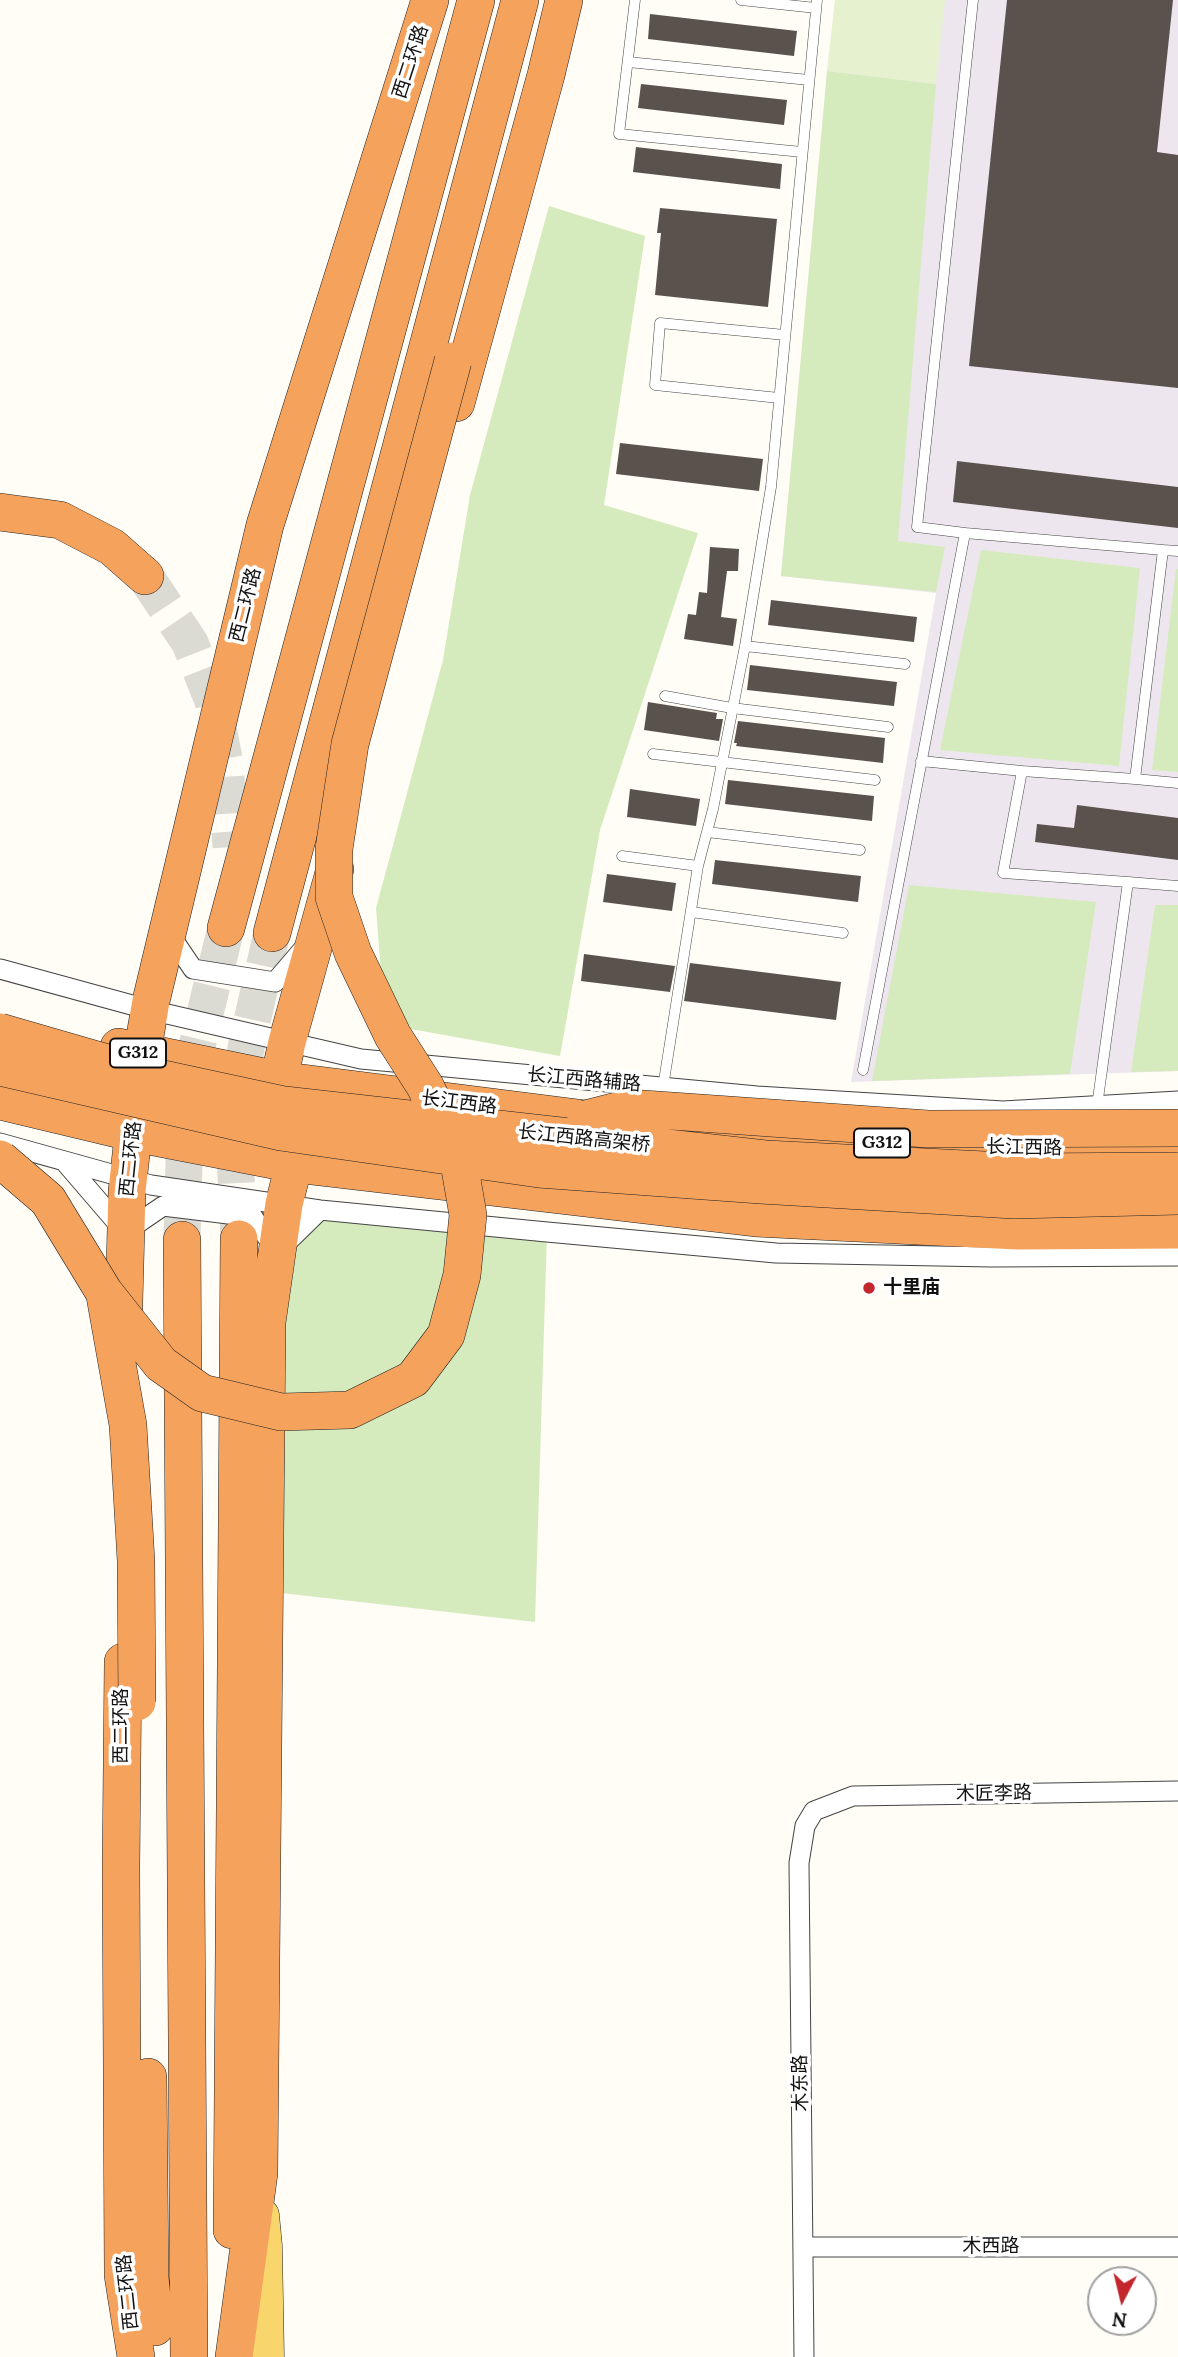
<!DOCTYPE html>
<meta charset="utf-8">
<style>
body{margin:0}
#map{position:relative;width:1178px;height:2357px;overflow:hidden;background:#fffdf5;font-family:Lora,serif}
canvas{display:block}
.north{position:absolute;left:1087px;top:2266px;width:70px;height:70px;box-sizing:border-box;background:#fff;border:2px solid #a0a0a0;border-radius:50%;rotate:187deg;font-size:19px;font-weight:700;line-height:28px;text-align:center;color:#111}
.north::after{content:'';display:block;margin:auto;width:24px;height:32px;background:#c4262e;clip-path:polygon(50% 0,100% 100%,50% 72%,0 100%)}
</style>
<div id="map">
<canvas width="1178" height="2357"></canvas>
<div class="north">N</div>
</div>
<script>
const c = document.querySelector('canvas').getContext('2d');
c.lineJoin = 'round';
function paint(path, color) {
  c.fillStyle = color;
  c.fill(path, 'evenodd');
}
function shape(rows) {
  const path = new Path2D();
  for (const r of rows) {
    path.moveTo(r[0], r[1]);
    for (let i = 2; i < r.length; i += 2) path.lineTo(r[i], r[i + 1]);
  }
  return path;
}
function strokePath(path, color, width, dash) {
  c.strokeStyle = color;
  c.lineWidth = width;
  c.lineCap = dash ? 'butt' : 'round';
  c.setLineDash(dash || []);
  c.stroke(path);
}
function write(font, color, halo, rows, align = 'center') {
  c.font = font + ' Lora,"Noto Sans SC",serif';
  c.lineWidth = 7;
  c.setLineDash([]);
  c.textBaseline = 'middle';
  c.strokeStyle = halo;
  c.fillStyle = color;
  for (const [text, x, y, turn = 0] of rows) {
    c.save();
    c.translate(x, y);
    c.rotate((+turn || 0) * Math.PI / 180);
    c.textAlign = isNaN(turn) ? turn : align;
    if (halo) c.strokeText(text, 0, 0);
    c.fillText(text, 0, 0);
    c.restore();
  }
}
paint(shape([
 [835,0,1178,0,1178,1071,851,1082,936,593,781,576]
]), '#eee6ef');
paint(shape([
 [827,71,936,84,898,541,945,547,936,592,781,576],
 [549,206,645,236,604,505,698,533,600,830,560,1056,411,1029,381,974,376,908,443,660,470,495],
 [981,550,1140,568,1119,766,940,750],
 [1176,569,1178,569,1178,772,1152,770],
 [909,885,1096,902,1070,1074,872,1081],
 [1155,905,1178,905,1178,1071,1131,1072],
 [320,1210,547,1232,535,1622,264,1591,277,1252]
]), '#d5ebbd');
paint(shape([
 [835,0,945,0,936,84,827,71]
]), '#e6f2cf');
paint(shape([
 [1007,0,1173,0,1157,152,1178,155,1178,388,969,366],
 [650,14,797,31,794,56,648,39],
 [641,84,787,100,784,125,638,108],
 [636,147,782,164,780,189,633,172],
 [660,208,777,219,768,307,655,295,661,233,657,233],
 [620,443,763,459,759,491,616,474],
 [957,461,1178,487,1178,528,953,502],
 [710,547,739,549,738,571,727,571,721,617,737,619,733,646,684,639,688,614,696,615,699,592,707,593],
 [771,600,917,617,914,642,768,625],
 [750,665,897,682,894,706,747,690],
 [648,702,717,713,716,719,723,719,719,741,644,730],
 [738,721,885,738,883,763,736,746,737,743,734,743],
 [728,780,874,796,872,821,725,804],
 [630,789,700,799,696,826,627,817],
 [1077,805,1178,818,1178,860,1035,842,1037,824,1074,828],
 [715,860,861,876,858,902,712,884],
 [607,874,676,883,672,911,603,902],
 [584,954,675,966,670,992,581,981],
 [690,963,841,982,836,1020,684,1001]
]), '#5a524d');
strokePath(shape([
 [145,576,190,643,213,701,225,764,231,847],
 [239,1238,234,1133,246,1048,272,933],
 [182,1240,185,1124,198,1042,226,928]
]), '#dbdad3', 37, [37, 18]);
const lane = shape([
 [635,0,619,134,802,152],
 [741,0,816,8],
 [628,62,809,80],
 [779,398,655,385,660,323,785,335],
 [965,533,1163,550],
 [1178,551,1163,550,1135,779,1178,783],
 [745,646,905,664],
 [665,696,732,708,888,727],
 [653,754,875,780],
 [921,761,1022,771],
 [707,832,860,850],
 [622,856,698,866],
 [1128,882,1003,873,1022,771,1135,779],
 [691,912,843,933],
 [863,1070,965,533,917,527,973,0],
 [663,1087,698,866,713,809,745,646,771,487,817,0],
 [1097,1106,1128,882,1178,886]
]);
const street = shape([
 [168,932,193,969,275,982,305,947],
 [0,969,150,1010,361,1059,757,1096,1003,1111,1178,1101],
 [0,1143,151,1185,320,1210,547,1232,776,1253,992,1257,1178,1256],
 [64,1161,125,1232,163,1206,253,1217,277,1252,320,1210],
 [803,2247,1178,2247],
 [804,2357,799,1863,805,1826,814,1811,853,1796,1178,1791]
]);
const primary = shape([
 [263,2215,266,2246,268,2357]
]);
const highway = shape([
 [456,403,546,75,564,0],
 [0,512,60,520,112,547,145,576],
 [226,928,476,0],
 [272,933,520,0],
 [119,1047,279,1080,586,1119,759,1138,1034,1149,1178,1147],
 [0,1101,134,1133,294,1164,755,1218,1018,1231,1178,1230],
 [182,1240,189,2357],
 [123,1338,127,1191,142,1054,151,1001,265,525,430,0],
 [123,1662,121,1867,123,2275,136,2357],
 [148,2077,150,2278,155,2327],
 [232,2230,239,1239],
 [234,2357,259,2173,267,1322,284,1204,294,1164,279,1080,287,1042,335,869]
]);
strokePath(lane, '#444', 11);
strokePath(street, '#444', 21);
strokePath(primary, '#222', 33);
strokePath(highway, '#222', 38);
strokePath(lane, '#fff', 10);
strokePath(street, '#fff', 19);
strokePath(primary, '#f9d66b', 32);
strokePath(highway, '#f5a25d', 37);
const highwayBridge = shape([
 [0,1032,159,1078,284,1105,765,1159,1024,1172,1178,1171],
 [0,1067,281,1132,539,1169,761,1185,1014,1200,1178,1196],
 [586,1119,629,1108,928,1129,1178,1128],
 [0,1159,48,1200,104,1292,161,1364,202,1393,281,1412,350,1410,413,1379,446,1335,462,1275,468,1215,457,1151,425,1086,393,1036,353,953,334,897,334,849,350,744,453,361],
 [105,1296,128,1425,136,1561,137,1702]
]);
strokePath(highwayBridge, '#222', 38, []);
strokePath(highwayBridge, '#f5a25d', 37);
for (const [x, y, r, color] of [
 [869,1288,7,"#c4262e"]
]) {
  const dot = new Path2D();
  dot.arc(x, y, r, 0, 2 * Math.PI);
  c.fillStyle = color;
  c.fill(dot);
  strokePath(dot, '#fff', 2.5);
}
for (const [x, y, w] of [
 [138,1053,56],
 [882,1143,56]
]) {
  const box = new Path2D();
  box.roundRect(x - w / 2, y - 14.5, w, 29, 5);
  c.fillStyle = '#fff';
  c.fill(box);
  strokePath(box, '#111', 2);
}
write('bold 18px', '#111', null, [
 ["G312",138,1053],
 ["G312",882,1143]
]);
write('19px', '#111', '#fff', [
 ["西二环路",411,62,-72],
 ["西二环路",246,605,-76],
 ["长江西路辅路",584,1080,5],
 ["长江西路",459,1103,7],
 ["长江西路高架桥",584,1139,6],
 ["长江西路",1024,1148,1],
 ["西二环路",131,1159,-84],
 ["西二环路",122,1726,-90],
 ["木匠李路",994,1794,-1],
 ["木东路",801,2083,-91],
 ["木西路",991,2247],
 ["西二环路",128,2292,-96]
]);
write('bold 19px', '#111', '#fff', [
 ["十里庙",883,1288]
], 'left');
</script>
